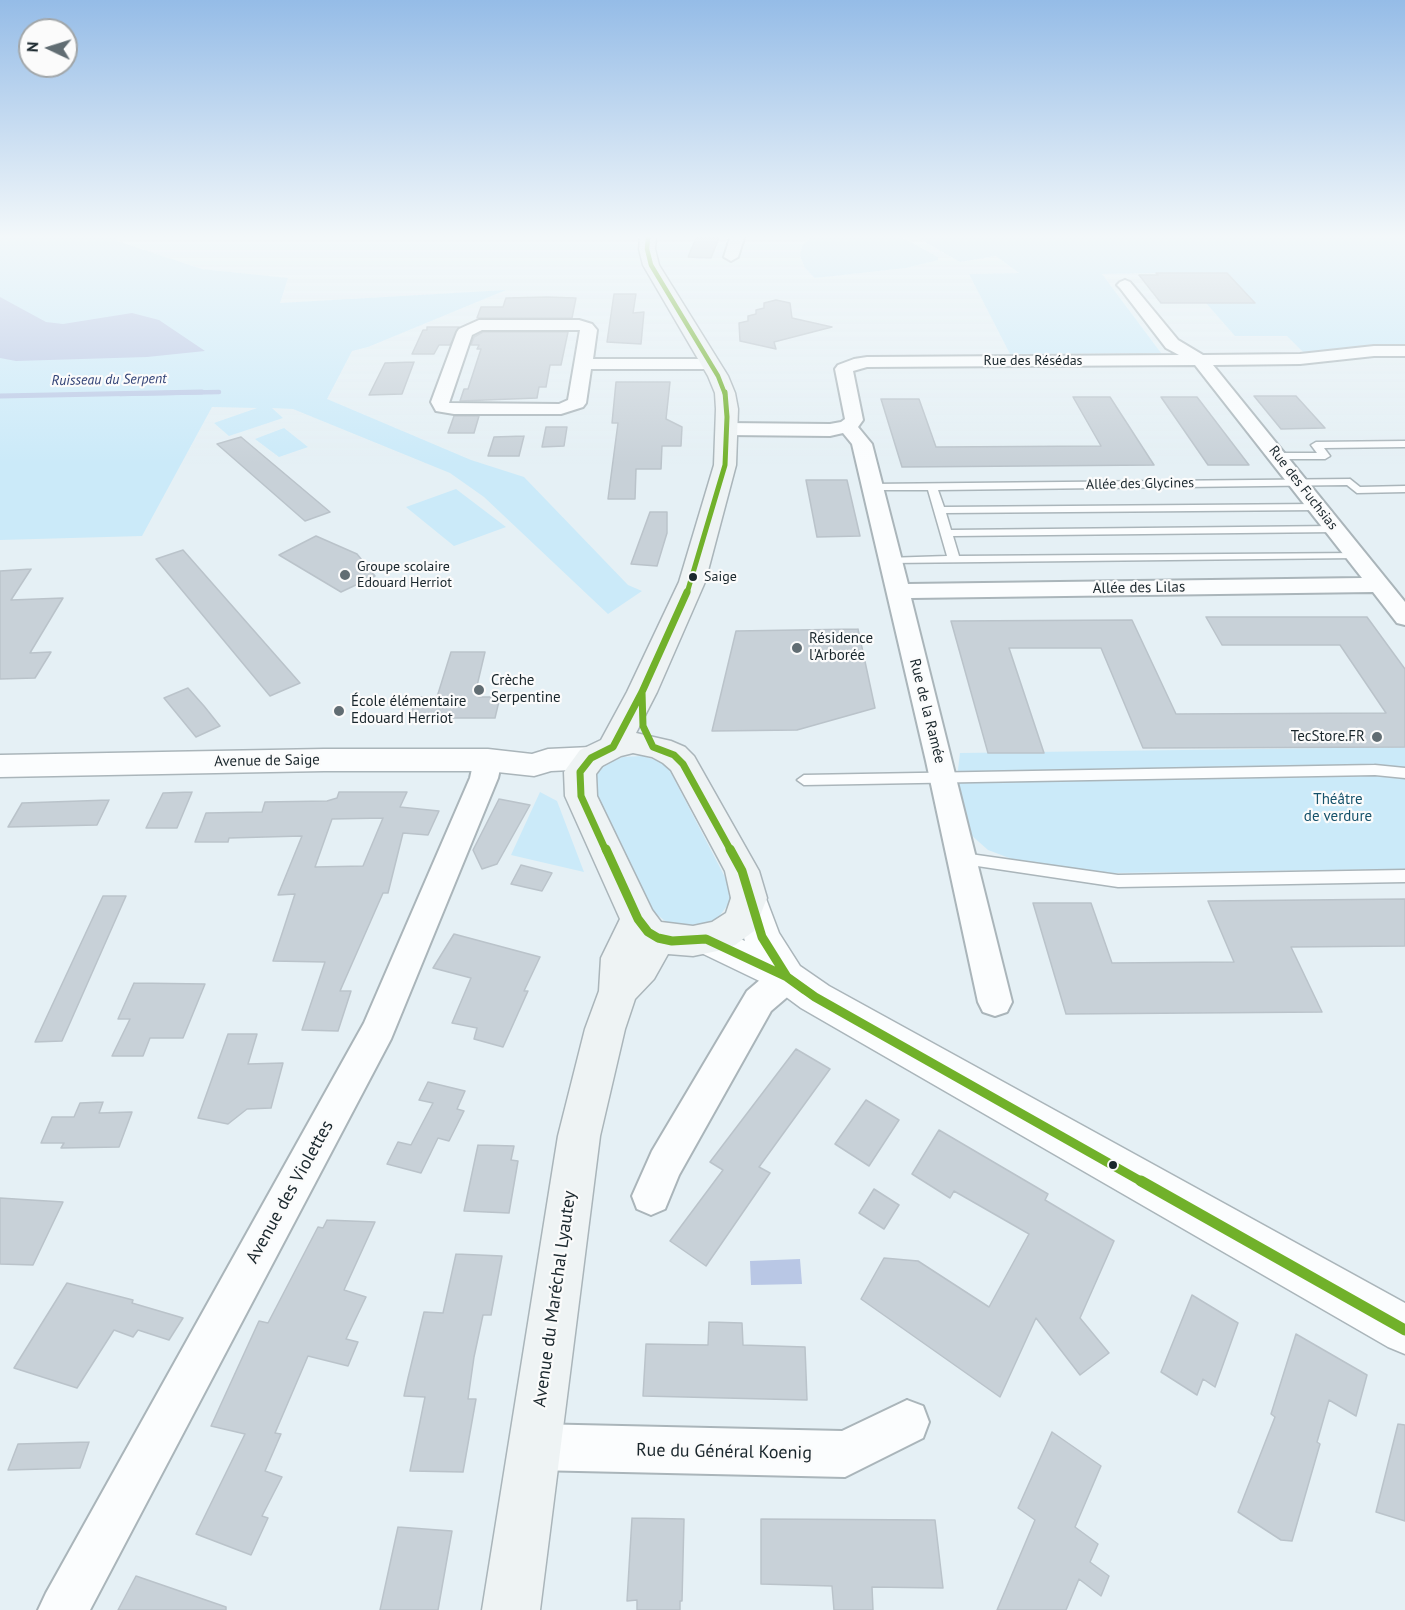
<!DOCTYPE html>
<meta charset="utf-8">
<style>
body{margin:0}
#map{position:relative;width:1405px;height:1610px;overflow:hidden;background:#e5f0f5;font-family:"PT Sans",sans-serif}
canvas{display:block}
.north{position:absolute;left:18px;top:18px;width:60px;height:60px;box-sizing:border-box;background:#fbfbfb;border:2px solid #a1a6a9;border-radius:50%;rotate:274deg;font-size:16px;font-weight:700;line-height:24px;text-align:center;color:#1a272d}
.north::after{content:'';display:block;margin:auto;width:21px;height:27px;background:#616d73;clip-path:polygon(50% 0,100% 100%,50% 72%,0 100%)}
</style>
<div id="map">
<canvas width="1405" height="1610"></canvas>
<div class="north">N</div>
</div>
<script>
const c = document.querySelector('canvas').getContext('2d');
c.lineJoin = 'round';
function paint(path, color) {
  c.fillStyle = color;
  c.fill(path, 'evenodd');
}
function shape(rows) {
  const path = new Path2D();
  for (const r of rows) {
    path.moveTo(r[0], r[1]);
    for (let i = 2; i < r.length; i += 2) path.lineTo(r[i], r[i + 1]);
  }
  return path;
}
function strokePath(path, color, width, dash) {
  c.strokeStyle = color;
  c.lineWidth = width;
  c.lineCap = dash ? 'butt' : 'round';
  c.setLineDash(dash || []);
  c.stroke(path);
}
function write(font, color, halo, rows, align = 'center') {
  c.font = font + ' "PT Sans",sans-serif';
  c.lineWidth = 4.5;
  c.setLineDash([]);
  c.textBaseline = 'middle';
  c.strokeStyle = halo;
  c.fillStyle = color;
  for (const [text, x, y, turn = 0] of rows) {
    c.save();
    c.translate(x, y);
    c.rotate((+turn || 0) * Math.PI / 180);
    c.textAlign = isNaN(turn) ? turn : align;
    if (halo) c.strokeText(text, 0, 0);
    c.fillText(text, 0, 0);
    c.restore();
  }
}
paint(shape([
 [0,238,117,238,117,241,202,269,288,278,280,303,506,290,368,347,352,351,327,399,471,460,524,477,628,585,642,591,608,614,484,497,450,473,293,409,272,408,283,418,229,436,214,423,257,408,212,407,142,536,0,540,0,397,72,395,0,396],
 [810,238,903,238,938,257,938,260,906,268,815,278,805,268,800,256,802,246],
 [918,238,1405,238,1405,353,1305,354,1287,336,1235,336,1206,303,1254,303,1227,273,1156,273,1102,274,1161,353,1010,354,969,274,1019,273,996,256,960,262],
 [284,428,308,447,279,457,255,439],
 [456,489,506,527,454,546,406,507],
 [1405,747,1405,869,1112,873,1020,862,988,850,970,834,957,778,960,753],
 [643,756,661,762,668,767,728,883,730,902,718,918,707,924,694,927,669,924,651,910,596,795,594,779,604,765,623,757],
 [540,792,557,801,584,872,511,855]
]), '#cbeaf9');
paint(shape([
 [0,297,46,322,63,324,132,313,159,320,205,351,147,357,16,361,0,358],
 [800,1259,802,1284,751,1285,750,1261]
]), '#b9c7e5');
strokePath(shape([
 [120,394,219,392]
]), '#b9c7e5', 4.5);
strokePath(shape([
 [0,396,202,392]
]), '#b9c7e5', 5);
const building = shape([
 [696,238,719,238,711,258,688,257,696,238],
 [1156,273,1227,273,1255,303,1161,303,1139,275,1158,275,1156,273],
 [614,294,636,294,633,313,644,312,641,344,607,342,614,294],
 [506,298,547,297,576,298,572,318,477,318,481,307,503,307,506,298],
 [776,300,790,303,792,318,832,327,774,342,776,349,740,341,739,323,748,321,748,316,756,314,756,310,764,308,764,303,776,300],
 [427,327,459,327,450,345,439,345,434,354,412,354,423,330,427,330,427,327],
 [483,332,568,332,561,365,550,365,546,387,539,387,537,398,460,401,464,389,468,389,481,349,477,349,479,345,471,345,474,337,483,332],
 [414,362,402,394,369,395,385,363,414,362],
 [616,382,670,382,666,419,682,427,681,446,662,446,661,469,636,469,635,499,608,499,618,423,612,423,616,382],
 [1254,396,1296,396,1325,428,1281,429,1254,396],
 [1073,397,1110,397,1154,465,902,467,881,399,919,399,936,447,1101,446,1073,397],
 [1161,397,1197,397,1249,465,1208,465,1161,397],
 [454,416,479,416,474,433,448,433,454,416],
 [546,427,567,427,564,446,542,447,546,427],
 [524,436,519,456,488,456,494,437,524,436],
 [241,437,330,512,305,521,217,444,241,437],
 [806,480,847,480,860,536,817,537,806,480],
 [650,512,667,512,667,533,657,566,631,564,650,512],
 [316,536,357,554,375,576,341,592,279,555,316,536],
 [183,550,300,683,270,696,156,559,183,550],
 [31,569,11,600,63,598,30,653,51,652,35,678,0,679,0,571,31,569],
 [1206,617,1367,617,1405,669,1405,747,1143,748,1101,648,1009,648,1044,753,988,753,951,621,1132,620,1176,714,1386,713,1340,645,1222,645,1206,617],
 [858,629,875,708,797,730,712,731,736,631,858,629],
 [451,652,485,652,476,690,481,690,479,697,500,697,495,718,410,718,416,697,437,697,451,652],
 [188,688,204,706,220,726,196,737,164,698,188,688],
 [192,792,177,828,146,828,163,793,192,792],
 [339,792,407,792,400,807,439,811,428,835,403,833,388,893,383,893,340,991,351,991,338,1031,302,1030,325,962,273,961,295,894,278,895,302,836,229,838,228,842,195,842,206,813,262,812,265,802,327,801,337,798,339,792],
 [383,818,363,866,315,867,332,819,383,818],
 [499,799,530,805,497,864,482,869,473,850,499,799],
 [109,800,97,825,8,827,22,803,109,800],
 [521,865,552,873,542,891,511,884,521,865],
 [103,896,126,896,62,1041,35,1042,103,896],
 [1405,899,1405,946,1291,947,1322,1012,1066,1014,1033,903,1091,903,1112,963,1234,962,1208,901,1405,899],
 [454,934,540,957,524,991,528,991,503,1047,474,1039,477,1028,452,1023,471,978,433,968,454,934],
 [134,983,205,984,183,1038,150,1038,143,1056,112,1056,130,1019,118,1019,134,983],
 [228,1034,257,1034,248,1064,283,1063,271,1108,247,1109,228,1124,198,1118,228,1034],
 [796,1049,830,1069,759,1167,770,1173,706,1266,670,1241,723,1170,710,1162,796,1049],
 [428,1082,465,1091,457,1109,464,1111,449,1141,438,1138,421,1173,387,1164,398,1142,411,1145,433,1103,419,1100,428,1082],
 [866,1100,899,1120,869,1166,835,1144,866,1100],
 [103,1102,99,1113,132,1112,119,1147,61,1148,64,1143,41,1143,52,1117,74,1117,80,1103,103,1102],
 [939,1130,1048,1194,1045,1200,1114,1241,1080,1318,1109,1353,1080,1375,1036,1318,1000,1397,861,1299,884,1258,918,1261,989,1307,1029,1234,954,1191,950,1198,912,1174,939,1130],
 [478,1145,514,1146,511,1160,518,1161,509,1213,464,1211,478,1145],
 [874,1189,899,1205,884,1229,859,1213,874,1189],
 [0,1198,63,1202,33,1265,0,1264,0,1198],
 [327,1220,375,1222,344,1290,366,1297,346,1339,358,1342,348,1366,308,1356,275,1433,281,1434,265,1471,282,1477,262,1516,268,1518,251,1555,196,1534,245,1434,211,1426,259,1321,268,1323,318,1227,323,1228,327,1220],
 [456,1254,502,1256,491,1315,483,1315,474,1357,468,1399,476,1399,463,1472,410,1471,425,1397,404,1396,408,1378,424,1312,443,1313,456,1254],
 [67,1283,133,1300,132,1303,183,1318,169,1340,138,1330,133,1337,114,1330,77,1388,14,1368,67,1283],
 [1192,1295,1238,1323,1215,1387,1203,1379,1197,1395,1161,1372,1192,1295],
 [709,1322,742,1323,743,1345,805,1347,807,1400,643,1396,646,1344,708,1345,709,1322],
 [1296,1334,1367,1375,1356,1416,1329,1400,1317,1442,1320,1444,1292,1541,1281,1540,1238,1512,1275,1417,1271,1414,1296,1334],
 [1398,1424,1405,1425,1405,1521,1376,1512,1398,1424],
 [1052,1432,1101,1466,1075,1527,1098,1544,1090,1562,1109,1576,1101,1596,1079,1579,1066,1610,997,1610,1035,1520,1018,1508,1052,1432],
 [89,1442,80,1468,8,1470,18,1444,89,1442],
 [632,1518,684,1519,682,1601,680,1601,680,1610,637,1610,637,1600,627,1601,632,1518],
 [761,1519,935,1520,943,1588,872,1587,873,1610,834,1610,832,1586,761,1584,761,1519],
 [398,1527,452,1531,438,1610,380,1610,398,1527],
 [136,1576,226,1607,226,1610,118,1610,136,1576]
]);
paint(building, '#c8d1d8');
strokePath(building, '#bac3ca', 1.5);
const service = shape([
 [1405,441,1405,447,1324,448,1330,456,1325,459,1278,459,1273,456,1278,453,1317,453,1311,445,1316,442,1405,441],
 [1350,479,1360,487,1405,486,1405,492,1357,493,1347,485,938,490,944,507,1318,504,1323,507,1318,510,946,513,951,530,1336,526,1342,529,1336,532,953,536,959,556,1360,553,1362,555,1356,558,890,563,886,562,886,558,947,556,928,490,872,490,867,487,872,484,1350,479],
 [1375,765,1405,768,1405,778,1375,775,804,785,797,780,804,775,1375,765],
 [963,853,1118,875,1405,870,1405,882,1118,887,957,863,955,859,957,855,963,853]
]);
const minor = shape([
 [730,238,744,238,738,257,731,261,724,257,730,238],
 [1125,280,1130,282,1178,340,1203,355,1300,354,1374,346,1405,346,1405,356,1374,356,1300,364,1213,365,1405,602,1405,625,1397,623,1373,592,911,598,1012,1002,1007,1012,995,1016,983,1012,978,1002,926,761,852,444,843,433,830,436,726,435,719,433,717,429,719,425,726,423,830,424,841,422,845,419,835,369,838,365,854,359,867,357,1179,355,1166,348,1120,288,1117,285,1120,282,1125,280],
 [1195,365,1362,578,908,584,872,444,858,427,863,420,853,371,867,367,1195,365],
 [479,320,579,320,592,324,597,330,593,359,710,359,716,360,719,364,716,368,710,369,591,369,586,403,583,407,561,414,454,414,436,411,431,402,457,332,459,329,479,320],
 [482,330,580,330,568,400,559,404,449,403,472,335,482,330],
 [488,751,498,753,502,760,498,778,391,1039,90,1610,38,1610,46,1593,364,1023,470,778,474,760,478,753,488,751],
 [787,964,799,967,803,977,799,987,771,1011,679,1175,665,1209,651,1215,637,1209,632,1196,652,1151,747,991,775,967,787,964],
 [907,1400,923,1406,929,1422,923,1438,845,1477,534,1470,518,1463,511,1447,518,1431,534,1424,842,1431,907,1400]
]);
const tertiary = shape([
 [591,747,602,750,607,758,602,766,591,769,551,771,534,776,488,771,324,771,0,777,0,755,324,749,488,749,532,754,548,749,591,747],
 [749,884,762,888,779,933,800,966,829,986,1405,1303,1405,1354,1388,1347,905,1068,801,1008,774,988,693,949,687,939,693,929,706,924,745,941,731,898,736,888,749,884]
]);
const secondary = shape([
 [640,238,656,238,655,249,659,265,728,376,735,393,738,409,736,465,705,582,657,692,636,733,671,741,685,747,694,756,759,871,767,898,754,931,735,945,722,950,693,956,668,954,654,979,635,999,625,1029,600,1136,540,1610,482,1610,558,1136,585,1029,599,991,601,958,620,919,565,796,564,772,580,750,601,740,627,692,679,582,714,465,716,409,715,393,708,376,643,265,639,249,640,238],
 [633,753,652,757,663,763,671,770,725,871,731,898,726,913,712,922,693,926,661,922,652,910,597,796,596,774,602,766,621,756,633,753]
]);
strokePath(service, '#aab5ba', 3);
strokePath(minor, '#aab5ba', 4);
strokePath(tertiary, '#aab5ba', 3);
strokePath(secondary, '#aab5ba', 3);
paint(service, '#fbfdfe');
paint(minor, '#fbfdfe');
paint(tertiary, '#fbfdfe');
paint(secondary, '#eef3f4');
strokePath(shape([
 [648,238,647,249,651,265,718,376,725,394]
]), '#71b12a', 4.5);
strokePath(shape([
 [687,593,725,465,727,417,725,392]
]), '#71b12a', 5);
strokePath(shape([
 [655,663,642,692,643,726,653,747,674,755,683,764,731,851],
 [606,851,581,796,580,772,591,758,613,747,642,692,687,592]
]), '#71b12a', 7);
strokePath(shape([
 [606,849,638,919,648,932,658,938,672,941,706,939,787,977,815,997,1144,1183],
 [730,849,742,871,762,937,787,977,805,990]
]), '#71b12a', 9);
strokePath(shape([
 [1141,1181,1405,1330]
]), '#71b12a', 11);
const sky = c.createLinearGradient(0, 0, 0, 464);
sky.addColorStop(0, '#95bce7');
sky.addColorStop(0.51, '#f3f8fa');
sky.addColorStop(1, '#f3f8fa00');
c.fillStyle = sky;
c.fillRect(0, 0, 1405, 464);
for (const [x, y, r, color] of [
 [345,575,6,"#616d73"],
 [693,577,5,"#1a272d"],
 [797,648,6,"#616d73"],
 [479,690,6,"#616d73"],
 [339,711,6,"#616d73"],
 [1377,737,6,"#616d73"],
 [1113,1165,5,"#1a272d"]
]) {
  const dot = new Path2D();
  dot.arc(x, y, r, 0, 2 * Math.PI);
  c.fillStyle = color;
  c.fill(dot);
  strokePath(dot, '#fbfbfb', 2);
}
write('14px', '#1a272d', '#fbfbfb', [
 ["Rue des Résédas",1033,361],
 ["Allée des Glycines",1140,484,-1],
 ["Rue des Fuchsias",1303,488,52]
]);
write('italic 14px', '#314276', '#fbfbfb', [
 ["Ruisseau du Serpent",109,380,-1]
]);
write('14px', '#1a272d', '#fbfbfb', [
 ["Groupe scolaire",357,567],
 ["Edouard Herriot",357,583]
], 'left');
write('14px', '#1a272d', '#fbfbfb', [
 ["Saige",704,577]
], 'left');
write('15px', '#1a272d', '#fbfbfb', [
 ["Allée des Lilas",1139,588,-1],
 ["Rue de la Ramée",927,711,76],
 ["Avenue de Saige",267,761,-1]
]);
write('15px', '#1a272d', '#fbfbfb', [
 ["Résidence",809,639],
 ["l'Arborée",809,656],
 ["Crèche",491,681],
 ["Serpentine",491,698],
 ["École élémentaire",351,702],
 ["Edouard Herriot",351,719],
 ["TecStore.FR",1365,737,"right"]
], 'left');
write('15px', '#15526b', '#fbfbfb', [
 ["Théâtre",1338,800],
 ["de verdure",1338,817]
]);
write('18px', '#1a272d', '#fbfbfb', [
 ["Avenue des Violettes",290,1192,-61],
 ["Avenue du Maréchal Lyautey",555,1299,-82],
 ["Rue du Général Koenig",724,1452,1]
]);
</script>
